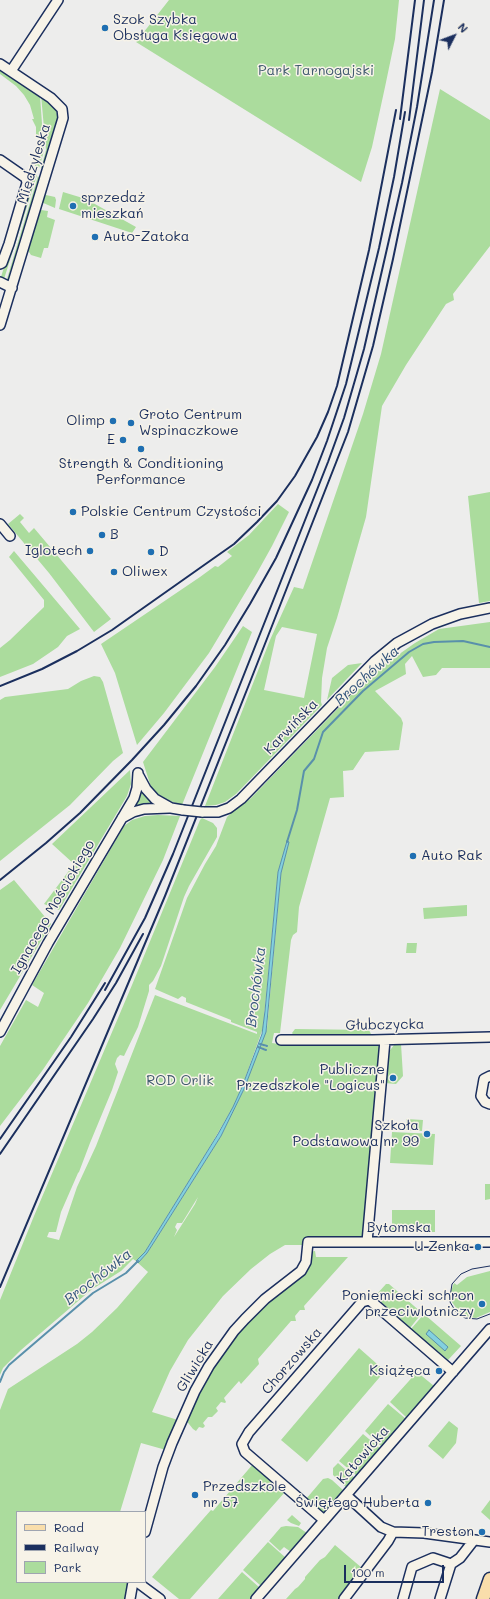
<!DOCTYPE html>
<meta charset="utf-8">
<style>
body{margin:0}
#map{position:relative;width:490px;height:1599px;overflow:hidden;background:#ededec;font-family:Mali,sans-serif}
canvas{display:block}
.legend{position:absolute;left:16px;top:1511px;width:130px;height:72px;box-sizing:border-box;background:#f7f3e8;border:1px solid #9fa5b1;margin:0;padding:5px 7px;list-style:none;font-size:12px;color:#1b2f5e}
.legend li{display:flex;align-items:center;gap:8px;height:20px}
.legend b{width:20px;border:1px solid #9fa5b1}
.north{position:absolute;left:434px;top:16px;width:40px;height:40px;-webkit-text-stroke:3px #f7f3e8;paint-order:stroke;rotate:48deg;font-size:11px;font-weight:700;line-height:16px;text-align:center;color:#1b2f5e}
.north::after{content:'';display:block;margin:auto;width:14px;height:18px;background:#1b2f5e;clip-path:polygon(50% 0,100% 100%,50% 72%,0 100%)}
.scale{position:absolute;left:344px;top:1565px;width:100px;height:18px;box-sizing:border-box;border:2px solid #1b2f5e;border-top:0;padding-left:5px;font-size:12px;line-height:14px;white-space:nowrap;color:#1b2f5e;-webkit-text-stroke:3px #f7f3e8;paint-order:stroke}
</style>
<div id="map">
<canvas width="490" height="1599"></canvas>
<ul class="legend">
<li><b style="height:5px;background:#f9deab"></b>Road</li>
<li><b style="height:5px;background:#1b2f5e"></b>Railway</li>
<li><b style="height:11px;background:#abdc9d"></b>Park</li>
</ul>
<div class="north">N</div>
<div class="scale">100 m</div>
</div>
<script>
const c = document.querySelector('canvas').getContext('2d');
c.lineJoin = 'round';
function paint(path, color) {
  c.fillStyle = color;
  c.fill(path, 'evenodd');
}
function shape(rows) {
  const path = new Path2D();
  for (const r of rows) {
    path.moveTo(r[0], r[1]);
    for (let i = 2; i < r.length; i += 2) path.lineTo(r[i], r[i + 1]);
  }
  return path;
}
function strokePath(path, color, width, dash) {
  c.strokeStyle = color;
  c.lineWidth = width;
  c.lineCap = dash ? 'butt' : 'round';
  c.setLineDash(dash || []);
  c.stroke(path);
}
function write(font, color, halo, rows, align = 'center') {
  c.font = font + ' Mali,sans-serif';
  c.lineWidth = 3;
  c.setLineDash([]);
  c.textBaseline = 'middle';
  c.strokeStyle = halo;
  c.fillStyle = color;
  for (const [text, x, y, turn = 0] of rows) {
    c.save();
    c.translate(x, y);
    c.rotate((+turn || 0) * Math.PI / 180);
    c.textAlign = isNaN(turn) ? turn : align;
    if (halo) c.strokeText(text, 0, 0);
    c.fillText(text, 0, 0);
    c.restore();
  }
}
paint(shape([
 [169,0,399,0,395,39,385,87,372,147,361,182,136,42],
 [0,69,40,96,44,151,39,168,35,166,37,158,39,136,36,136,36,127,32,119,34,119,30,105,24,95,16,86,0,74],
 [440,89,490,120,490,246,453,294,454,300,446,304,406,365,382,406,366,517,337,618,327,648,322,678,321,702,322,705,236,794,225,802,216,805,205,806,270,640,294,587,303,589,363,414,381,354],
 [282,627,317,634,304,698,264,690,276,636],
 [41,95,55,107,58,118,54,136,45,167,41,168,46,150],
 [33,172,37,175,4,279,1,277],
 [38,176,40,179,12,275,8,282,6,282],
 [63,192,86,199,136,227,132,233,59,209],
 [46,195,55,197,56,200,55,208,41,202,43,197],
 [41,210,48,211,47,217,55,220,48,248,44,248,41,258,31,255,27,249,38,211],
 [490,492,490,601,479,603,468,496],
 [278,504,289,512,272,546,257,573,209,653,164,713,137,745,115,673,101,644,200,577,215,566,218,567,232,556,227,552,249,535],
 [20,514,24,518,20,522,29,533,34,528,111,619,94,632,49,573,8,524],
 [14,551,80,629,67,636,58,647,33,664,0,677,0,648,10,640,44,607,44,600,9,557],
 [490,622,490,668,442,668,436,675,423,677,412,656,405,664,406,674,375,691,401,718,403,723,399,750,365,752,353,770,343,771,344,797,330,798,299,907,297,932,293,935,291,940,280,1033,274,1033,272,1043,279,1044,382,1045,364,1239,304,1245,285,1245,270,1254,251,1269,223,1296,188,1340,170,1371,152,1412,178,1420,166,1450,141,1443,120,1512,17,1512,17,1582,129,1582,126,1599,0,1599,0,1410,8,1389,77,1344,92,1332,117,1308,148,1272,138,1263,147,1253,156,1239,221,1136,244,1089,259,1049,265,1050,266,1049,260,1047,261,1045,266,1047,267,1046,261,1044,267,1028,281,873,287,842,278,872,263,1028,242,1087,233,1107,208,1150,145,1252,136,1261,133,1259,121,1271,91,1290,21,1350,3,1368,0,1375,0,1300,34,1216,132,985,200,820,202,818,213,823,217,828,217,837,189,886,184,897,161,966,153,981,149,985,149,991,138,1027,124,1056,120,1055,117,1058,115,1064,118,1072,112,1090,90,1143,79,1172,78,1173,61,1212,56,1232,49,1232,47,1237,59,1240,77,1187,96,1146,155,995,257,1034,257,1032,231,1022,231,1020,186,1002,186,998,182,996,178,999,155,989,187,898,205,864,216,846,227,817,234,810,250,799,349,697,381,665,388,662,415,643,439,629],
 [198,1197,195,1204,174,1237,177,1230,175,1227,177,1223,182,1223],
 [243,626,252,632,182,805,170,801,159,795,151,787,143,762,215,667],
 [362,663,327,700,332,678,348,665],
 [94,676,100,677,103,682,123,753,113,761,70,805,0,861,0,700,5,697,68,689,81,681],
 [130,770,131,784,127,796,59,910,44,904,74,864,52,844],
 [142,790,153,804,139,805,132,808],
 [158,815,180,816,163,860,120,948,88,1003,42,1071,0,1126,0,1046,26,1000,38,1007,44,993,32,985,124,826,132,820,145,816],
 [14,880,51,924,0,1010,0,890],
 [467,905,467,916,424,919,423,908],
 [407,943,417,943,416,953,406,953],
 [295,1029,369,1030,371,1034,370,1036,295,1037,292,1033],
 [401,1044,403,1076,396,1084,385,1083,388,1053,394,1045],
 [406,1119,423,1120,422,1131,406,1130],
 [392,1132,435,1134,433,1165,390,1163],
 [485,1184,490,1184,490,1199,485,1200],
 [392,1210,435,1210,435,1232,392,1232],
 [315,1251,316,1257,348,1257,304,1306,305,1310,300,1310,295,1316,296,1321,291,1321,258,1359,259,1364,241,1384,239,1381,224,1398,226,1402,225,1403,221,1402,216,1408,218,1411,212,1417,208,1417,203,1423,205,1426,203,1428,199,1427,196,1431,193,1429,185,1419,215,1361,254,1313,299,1276,310,1252],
 [490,1271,490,1312,476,1318,469,1317,459,1312,452,1302,451,1291,454,1283,457,1285,467,1277],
 [386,1284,389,1284,422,1313,410,1328,381,1302,382,1300,378,1297,377,1294],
 [424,1314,461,1346,448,1360,411,1329],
 [359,1348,385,1371,307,1462,281,1440],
 [417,1372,434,1386,407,1418,390,1402],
 [388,1404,406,1419,382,1447,365,1431],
 [449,1421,458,1428,456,1443,443,1459,428,1446],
 [363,1434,381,1449,357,1476,339,1461],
 [338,1463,355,1478,347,1488,333,1475,333,1468],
 [253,1464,285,1492,190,1599,179,1599,152,1577,211,1510,213,1511],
 [328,1478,332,1480,344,1491,324,1512,321,1512,306,1499,323,1479],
 [490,1500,490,1520,481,1512],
 [292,1515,301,1523,299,1526,291,1523,287,1520],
 [286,1526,298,1527,307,1533,291,1552,284,1547,280,1551,269,1541,281,1527],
 [268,1542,286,1558,261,1586,243,1570],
 [335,1545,362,1568,341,1599,286,1599,295,1589,298,1587,305,1579,305,1577,320,1560,325,1557],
 [242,1572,260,1588,251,1599,218,1599]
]), '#abdc9d');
const water = shape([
 [287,841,289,842,281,873,266,1032,244,1089,221,1136,156,1239,147,1253,138,1263,136,1261,145,1252,176,1202,218,1134,233,1107,242,1087,262,1034,265,1011,278,872,287,841],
 [429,1330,448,1347,445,1351,426,1334,429,1330]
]);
paint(water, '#82d0df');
strokePath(water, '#5990ab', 1);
strokePath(shape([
 [287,842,297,810,304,771,314,759,323,732,363,691,409,652,423,644,434,642,463,641,490,647],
 [260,1044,267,1046],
 [258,1047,266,1050],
 [0,1382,4,1372,9,1365,93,1293,126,1273,138,1261]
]), '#5990ab', 2);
const minor = shape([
 [0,64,51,98,62,109,63,118,0,325],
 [11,71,58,0],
 [0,160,26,178,27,183,9,244,2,263,0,264],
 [0,282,12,288],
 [0,524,10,536],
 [139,776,146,789,155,799,171,808,183,810],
 [202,812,218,812,229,808,241,799,375,661,397,643,432,624,460,614,490,608],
 [122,818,133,812,144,809,169,808],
 [0,1032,48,943,134,798,137,788,138,773],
 [281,1040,373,1040,490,1037],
 [490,1076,484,1079,481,1096,485,1102,490,1104],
 [367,1242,385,1040],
 [346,1495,381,1527,393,1532,424,1533,490,1542],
 [324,1520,245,1452,242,1444,249,1432,362,1302,369,1300,372,1302,453,1372],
 [145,1532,163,1467,172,1443,195,1391,209,1366,234,1331,245,1319,265,1299,301,1271,306,1262,308,1242,490,1242],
 [137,1582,160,1599],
 [130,1599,133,1582],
 [256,1599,490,1329],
 [344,1599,388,1541,393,1532],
 [403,1599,412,1567,433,1558,451,1564],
 [440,1599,451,1564,460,1558,474,1540]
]);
const major = shape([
 [483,1599,490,1579]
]);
strokePath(minor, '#1b2f5e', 12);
strokePath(major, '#1b2f5e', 15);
strokePath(minor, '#f7f3e8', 9);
strokePath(major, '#f9deab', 12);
strokePath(shape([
 [490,1266,472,1269,461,1274,452,1284,450,1297,450,1302,456,1312,465,1318,477,1319,490,1314]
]), '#1b2f5e', 1);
strokePath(shape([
 [400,119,415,0],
 [409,120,424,0],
 [0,686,42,669,77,651,112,630,207,563,234,544,257,522,277,501,295,476,317,437,328,412,337,386,369,250,396,110],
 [0,880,46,843,80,813,132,760,164,725,196,686,225,645,250,604,276,558,312,480,327,441,346,384,379,248,394,177,405,112],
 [105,990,145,918,173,854,328,462,344,418,364,349,402,183,417,107,434,0],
 [0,1139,71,1037,105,983],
 [0,1154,93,1019,116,983,143,934],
 [0,1287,165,896,250,682,348,432,373,346,393,259,432,72,444,0]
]), '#1b2f5e', 2);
const minorBridge = shape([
 [183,810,202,812]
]);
strokePath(minorBridge, '#1b2f5e', 12, []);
strokePath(minorBridge, '#f7f3e8', 9);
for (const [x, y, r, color] of [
 [105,28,4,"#1f6fb2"],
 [73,206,4,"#1f6fb2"],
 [95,237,4,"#1f6fb2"],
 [113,421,4,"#1f6fb2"],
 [131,423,4,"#1f6fb2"],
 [123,440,4,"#1f6fb2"],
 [141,449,4,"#1f6fb2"],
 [73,512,4,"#1f6fb2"],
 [102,535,4,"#1f6fb2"],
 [90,551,4,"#1f6fb2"],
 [151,552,4,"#1f6fb2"],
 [114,572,4,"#1f6fb2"],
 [413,856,4,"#1f6fb2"],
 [393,1078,4,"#1f6fb2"],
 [427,1134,4,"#1f6fb2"],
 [478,1247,4,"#1f6fb2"],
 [482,1304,4,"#1f6fb2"],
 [439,1371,4,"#1f6fb2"],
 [195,1495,4,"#1f6fb2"],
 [428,1503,4,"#1f6fb2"],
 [482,1532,4,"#1f6fb2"]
]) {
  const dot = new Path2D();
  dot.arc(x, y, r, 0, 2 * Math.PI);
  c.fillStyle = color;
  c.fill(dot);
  strokePath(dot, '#f7f3e8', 1.5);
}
write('14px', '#1b2f5e', '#f7f3e8', [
 ["Szok Szybka",113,20],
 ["Obsługa Księgowa",113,36],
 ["sprzedaż",81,198],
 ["mieszkań",81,214],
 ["Auto-Zatoka",103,237],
 ["Groto Centrum",139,415],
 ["Wspinaczkowe",139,431],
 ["Olimp",105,421,"right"],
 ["E",115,440,"right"],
 ["Strength & Conditioning",141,464,"center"],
 ["Performance",141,480,"center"],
 ["Polskie Centrum Czystości",81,512],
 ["B",110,535],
 ["Iglotech",82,551,"right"],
 ["D",159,552],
 ["Oliwex",122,572],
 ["Auto Rak",421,856],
 ["Publiczne",385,1070,"right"],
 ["Przedszkole \"Logicus\"",385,1086,"right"],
 ["Szkoła",419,1126,"right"],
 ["Podstawowa nr 99",419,1142,"right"],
 ["U Zenka",470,1247,"right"],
 ["Poniemiecki schron",474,1296,"right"],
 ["przeciwlotniczy",474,1312,"right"],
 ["Książęca",431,1371,"right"],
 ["Przedszkole",203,1487],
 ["nr 57",203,1503],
 ["Świętego Huberta",420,1503,"right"],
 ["Treston",474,1532,"right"]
], 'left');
write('14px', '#3f5a6e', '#f7f3e8', [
 ["Park Tarnogajski",316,71],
 ["ROD Orlik",180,1081]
]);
write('14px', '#1b2f5e', '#f7f3e8', [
 ["Międzyleska",34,164,-73],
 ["Karwińska",291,727,-46],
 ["Ignacego Mościckiego",53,907,-60],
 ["Głubczycka",385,1025,-1],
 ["Bytomska",399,1228],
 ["Chorzowska",292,1361,-49],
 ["Gliwicka",195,1366,-59],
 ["Katowicka",363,1455,-49]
]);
write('italic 15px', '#35577e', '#f7f3e8', [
 ["Brochówka",367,676,-42],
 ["Brochówka",256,987,-83],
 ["Brochówka",98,1277,-38]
]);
</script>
